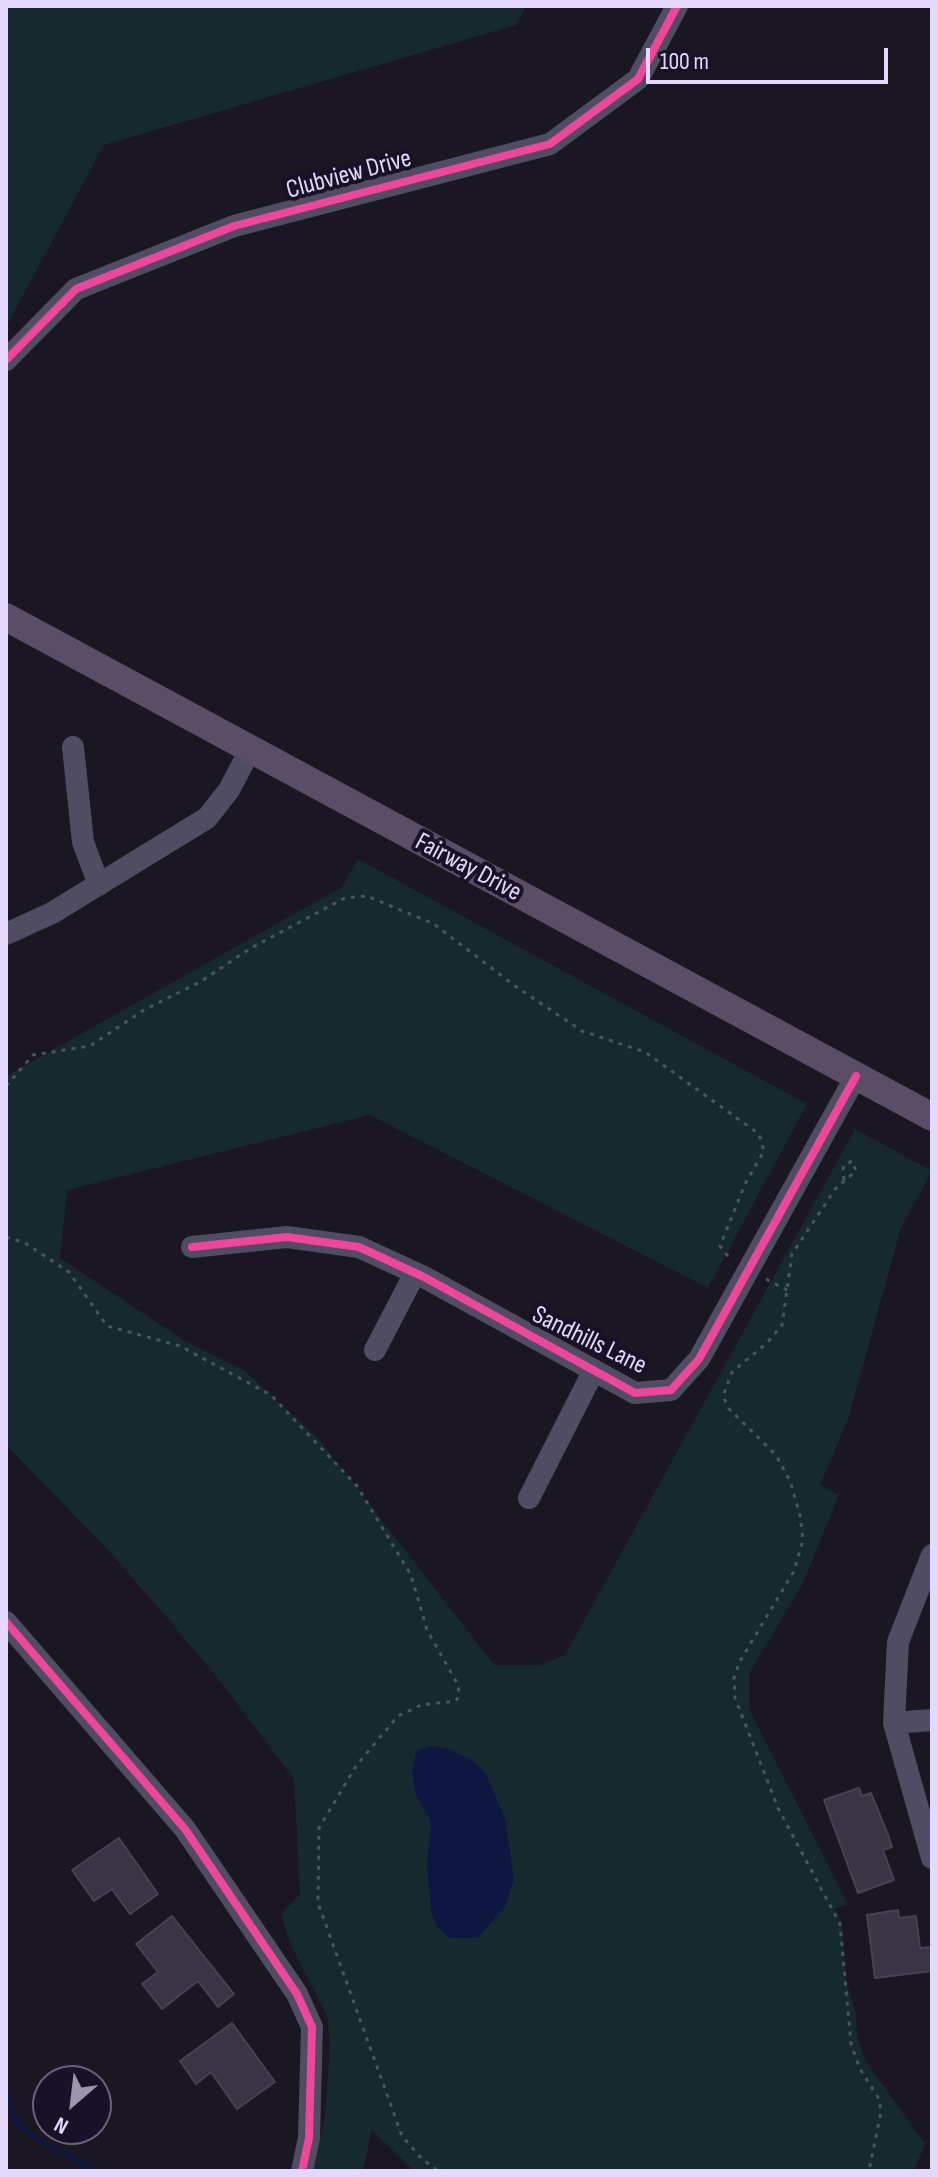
<!DOCTYPE html>
<style>
body{margin:0}
#map{position:relative;width:938px;height:2177px;overflow:hidden;background:#1a1622;font-family:"Sofia Sans Condensed",sans-serif}
canvas{display:block}
.frame{position:absolute;inset:0;border:8px solid #e4d9fd;pointer-events:none}
.north{position:absolute;left:32px;top:2065px;width:80px;height:80px;box-sizing:border-box;background:#191127;border:2px solid #6a617d;border-radius:50%;rotate:208deg;font-size:22px;font-weight:700;line-height:32px;text-align:center;color:#e4d9fd}
.north::after{content:'';display:block;margin:auto;width:28px;height:36px;background:#9d95b0;clip-path:polygon(50% 0,100% 100%,50% 72%,0 100%)}
.scale{position:absolute;left:646px;top:48px;width:242px;height:36px;box-sizing:border-box;border:4px solid #e4d9fd;border-top:0;padding-left:10px;font-size:24px;line-height:28px;white-space:nowrap;color:#e4d9fd;-webkit-text-stroke:6px #191127;paint-order:stroke}
</style>
<div id="map">
<canvas width="938" height="2177"></canvas>
<div class="frame"></div>
<div class="north">N</div>
<div class="scale">100 m</div>
</div>
<script>
const c = document.querySelector('canvas').getContext('2d');
c.lineJoin = 'round';
function paint(path, color) {
  c.fillStyle = color;
  c.fill(path, 'evenodd');
}
function shape(rows) {
  const path = new Path2D();
  for (const r of rows) {
    path.moveTo(r[0], r[1]);
    for (let i = 2; i < r.length; i += 2) path.lineTo(r[i], r[i + 1]);
  }
  return path;
}
function strokePath(path, color, width, dash) {
  c.strokeStyle = color;
  c.lineWidth = width;
  c.lineCap = dash ? 'butt' : 'round';
  c.setLineDash(dash || []);
  c.stroke(path);
}
function write(font, color, halo, rows, align = 'center') {
  c.font = font + ' "Sofia Sans Condensed",sans-serif';
  c.lineWidth = 8;
  c.setLineDash([]);
  c.textBaseline = 'middle';
  c.strokeStyle = halo;
  c.fillStyle = color;
  for (const [text, x, y, turn = 0] of rows) {
    c.save();
    c.translate(x, y);
    c.rotate((+turn || 0) * Math.PI / 180);
    c.textAlign = isNaN(turn) ? turn : align;
    if (halo) c.strokeText(text, 0, 0);
    c.fillText(text, 0, 0);
    c.restore();
  }
}
paint(shape([
 [6,6,526,6,516,25,104,145,6,327],
 [358,859,807,1104,708,1288,370,1115,67,1190,60,1258,185,1341,245,1371,319,1439,494,1665,540,1665,565,1655,855,1129,932,1171,901,1228,848,1420,820,1485,839,1495,803,1583,749,1674,749,1709,848,1904,835,1909,842,1924,847,1984,856,2012,857,2037,865,2060,925,2144,914,2171,414,2171,372,2130,363,2171,312,2171,325,2117,330,2044,327,2016,290,1943,281,1914,300,1894,294,1779,224,1686,170,1621,108,1550,6,1445,6,1076,342,887]
]), '#15292f');
paint(shape([
 [432,1746,449,1749,471,1760,485,1772,505,1819,514,1880,505,1906,478,1938,449,1938,437,1927,431,1911,427,1866,431,1821,416,1795,412,1774,416,1751]
]), '#0e1741');
strokePath(shape([
 [6,2093,16,2123,38,2140,97,2171]
]), '#0e1741', 5);
const building = shape([
 [859,1788,862,1796,871,1793,888,1835,892,1847,883,1850,894,1880,858,1893,824,1800,859,1788],
 [119,1838,158,1894,130,1914,112,1889,94,1901,72,1870,119,1838],
 [898,1910,899,1918,916,1916,920,1948,932,1947,932,1971,875,1978,867,1915,898,1910],
 [172,1916,234,1994,218,2007,198,1981,162,2009,142,1984,158,1972,136,1944,172,1916],
 [232,2023,275,2082,237,2109,211,2072,196,2084,180,2061,232,2023]
]);
paint(building, '#3a3444');
strokePath(building, '#484155', 2);
strokePath(shape([
 [6,1086,33,1055,90,1046,144,1010,200,982,251,948,345,898,367,896,434,924,515,986,582,1031,645,1052,759,1134,764,1151,745,1184,720,1246,731,1260],
 [844,1180,843,1166,852,1161,856,1171,836,1188,792,1254,782,1325,767,1343,732,1372,723,1396,729,1409,776,1455,790,1481,800,1515,803,1540,794,1571,740,1661,734,1678,735,1698,778,1808,840,1924,851,2044,860,2069,879,2099,881,2112,869,2171],
 [6,1237,25,1243,69,1272,107,1326,180,1346,271,1395,357,1486,411,1575,427,1630,458,1685,459,1694,456,1701,421,1705,398,1716,356,1766,319,1828,318,1903,402,2136,421,2158,438,2171],
 [766,1279,787,1290]
]), '#4c5363', 3, [4, 6]);
strokePath(shape([
 [6,360,76,289,234,226,550,144,638,79,677,6],
 [73,747,83,842,99,885],
 [6,934,52,913,207,818,229,790,250,750],
 [192,1247,287,1237,359,1247,424,1277,635,1393,671,1390,699,1359,856,1076],
 [375,1350,415,1273],
 [529,1498,594,1370],
 [932,1555,898,1642,894,1723,932,1858],
 [6,1622,185,1829,297,1994,312,2027,309,2138,302,2171],
 [894,1723,932,1720]
]), '#504c62', 22);
strokePath(shape([
 [6,617,932,1117]
]), '#5a4d66', 28);
strokePath(shape([
 [6,360,76,289,234,226,550,144,638,79,677,6],
 [192,1247,287,1237,359,1247,424,1277,635,1393,671,1390,699,1359,856,1076],
 [6,1622,185,1829,297,1994,312,2027,309,2138,302,2171]
]), '#ed469a', 8);
write('26px', '#e4d9fd', '#191127', [
 ["Clubview Drive",349,175,-15],
 ["Fairway Drive",468,868,28],
 ["Sandhills Lane",589,1341,26]
]);
</script>
